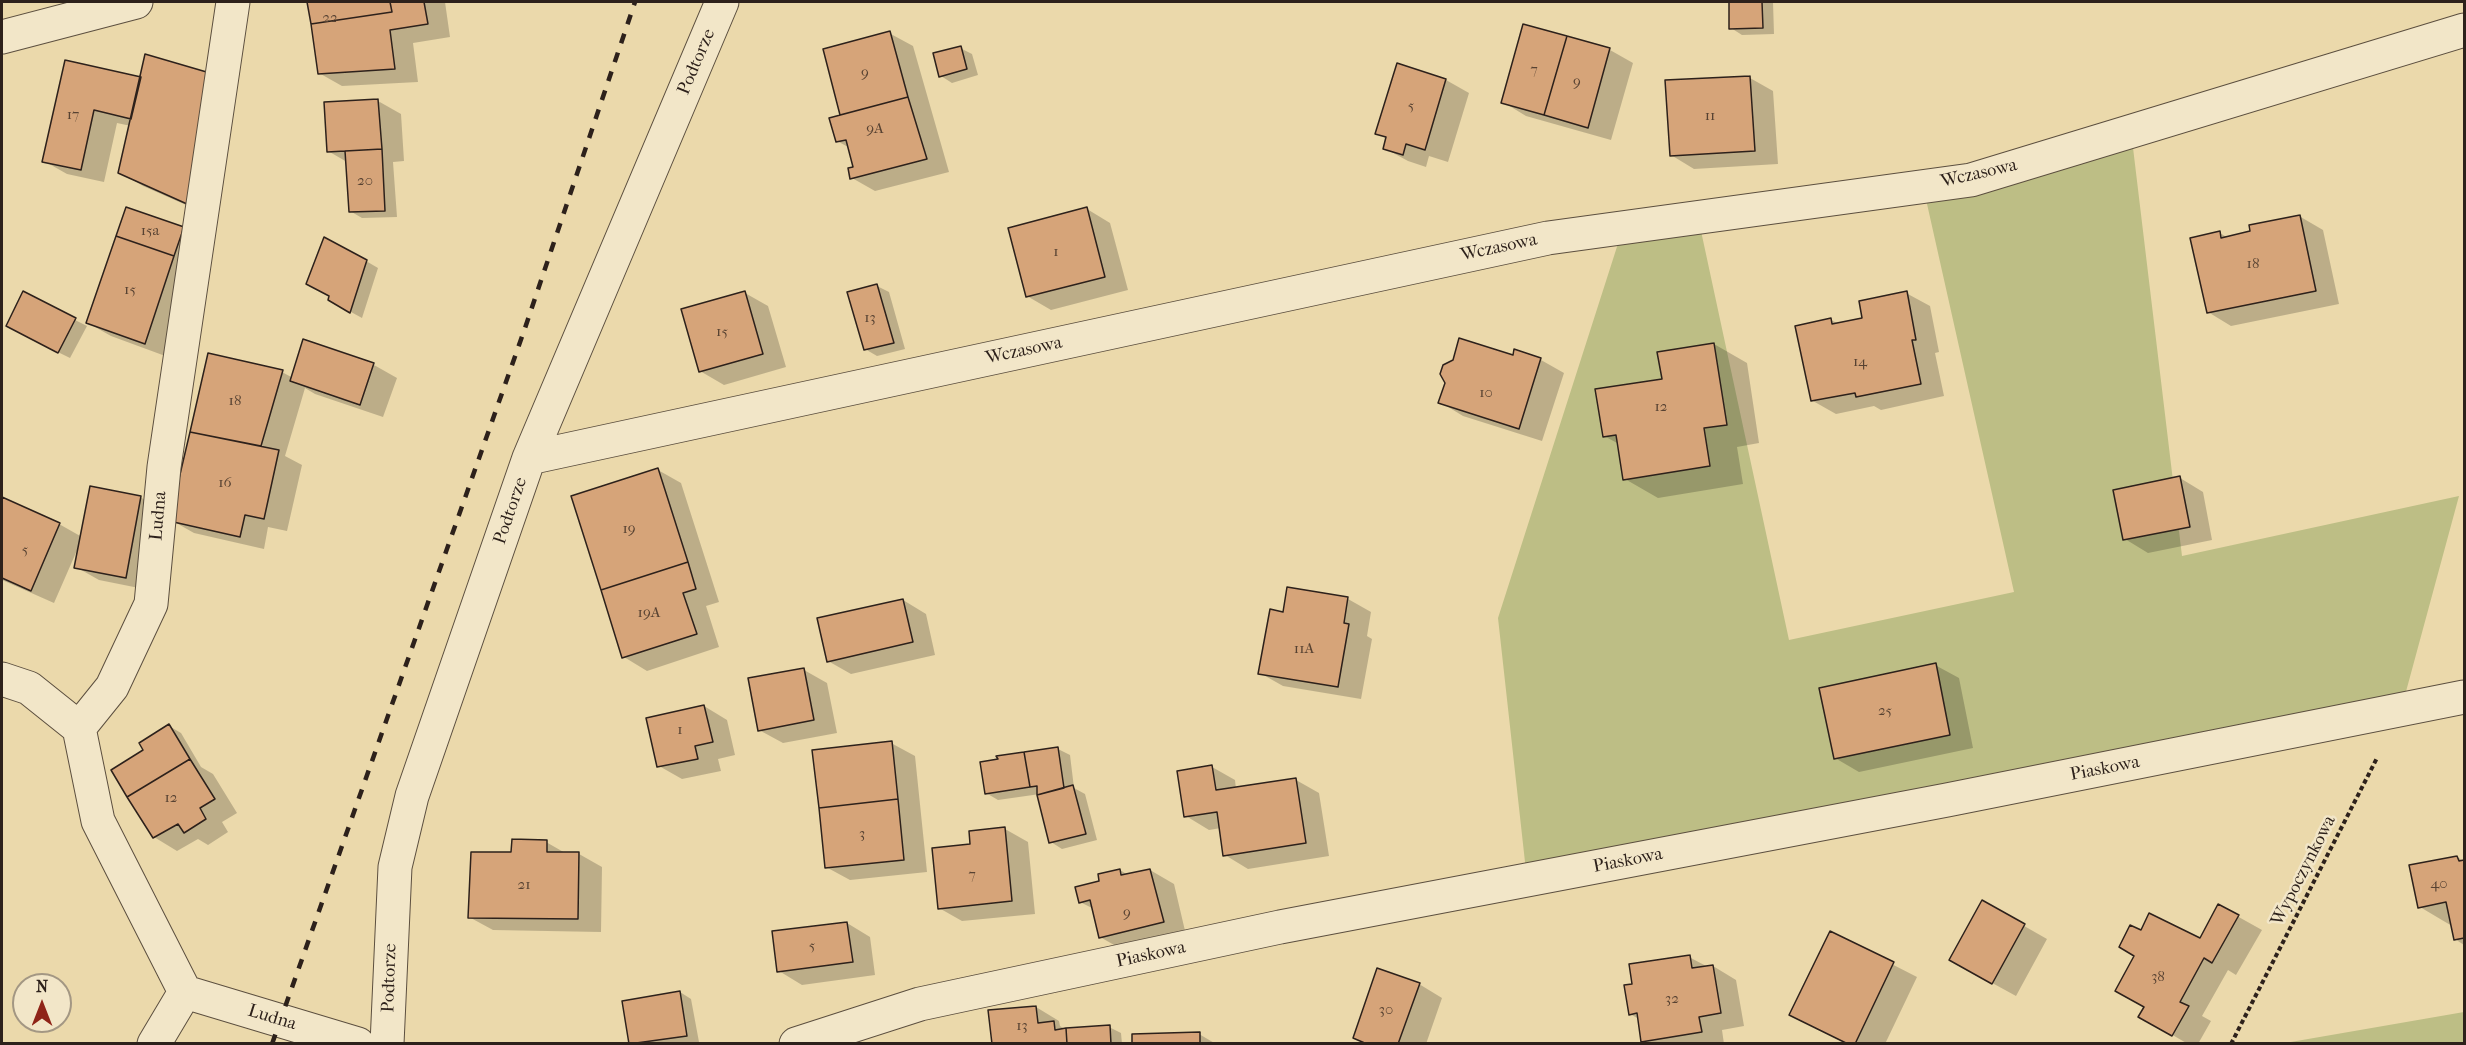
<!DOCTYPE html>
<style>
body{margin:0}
#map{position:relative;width:2466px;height:1045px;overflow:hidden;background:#ebd9ab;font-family:"IM FELL French Canon",serif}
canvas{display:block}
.frame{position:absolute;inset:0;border:3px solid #2d211b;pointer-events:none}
.north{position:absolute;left:12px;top:973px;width:60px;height:60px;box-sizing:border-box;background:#f2e6c8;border:2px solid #a39783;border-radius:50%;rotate:0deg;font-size:16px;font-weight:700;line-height:24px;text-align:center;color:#2d211b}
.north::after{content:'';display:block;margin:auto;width:21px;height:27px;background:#8f2418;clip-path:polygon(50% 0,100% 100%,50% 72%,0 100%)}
</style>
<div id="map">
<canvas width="2466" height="1045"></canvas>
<div class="frame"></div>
<div class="north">N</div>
</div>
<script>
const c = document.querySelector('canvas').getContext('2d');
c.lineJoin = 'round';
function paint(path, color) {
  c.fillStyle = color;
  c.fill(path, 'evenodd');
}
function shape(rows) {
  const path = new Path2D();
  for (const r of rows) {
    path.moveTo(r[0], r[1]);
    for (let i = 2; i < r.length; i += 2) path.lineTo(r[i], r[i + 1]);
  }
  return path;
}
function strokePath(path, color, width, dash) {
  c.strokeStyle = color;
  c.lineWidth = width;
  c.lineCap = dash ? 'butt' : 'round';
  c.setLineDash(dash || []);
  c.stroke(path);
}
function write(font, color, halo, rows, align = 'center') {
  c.font = font + ' "IM FELL French Canon",serif';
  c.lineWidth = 5;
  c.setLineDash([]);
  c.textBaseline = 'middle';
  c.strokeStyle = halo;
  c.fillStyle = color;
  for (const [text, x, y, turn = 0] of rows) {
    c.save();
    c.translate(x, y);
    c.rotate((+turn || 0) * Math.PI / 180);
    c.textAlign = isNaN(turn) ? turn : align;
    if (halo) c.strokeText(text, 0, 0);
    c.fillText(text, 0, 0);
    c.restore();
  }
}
paint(shape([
 [2131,131,2182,556,2459,496,2401,710,1527,880,1498,618,1623,228,1698,217,1789,640,2014,592,1923,186],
 [2464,1012,2464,1043,2285,1043]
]), '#bdbe85');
paint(shape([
 [308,2,445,2,450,37,413,43,418,82,342,86,319,73],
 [1730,2,1773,2,1774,34,1742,35,1731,28],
 [1525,26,1610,50,1633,63,1611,140,1526,116,1503,102],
 [889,33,913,46,949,172,875,191,852,178,855,168,850,148,837,141,842,116,825,50],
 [960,48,972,54,978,75,952,83,941,76],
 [66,62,142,79,211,216,143,186,119,172,131,126,117,123,104,182,67,174,44,161],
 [1750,78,1773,91,1778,164,1694,169,1671,155],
 [1446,80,1469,93,1448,162,1429,156,1426,167,1408,161,1384,148,1387,139,1377,133],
 [378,101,401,114,404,161,393,162,397,217,362,218,350,211,347,162,328,151],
 [1087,209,1110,223,1128,290,1051,310,1027,296],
 [2299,216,2323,230,2339,304,2231,326,2208,312,2220,233,2228,238],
 [184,228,168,357,111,336,88,323],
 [366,261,378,268,362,318,329,300],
 [877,286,889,292,905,349,877,356,865,349],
 [745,293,768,306,786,367,724,385,700,371],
 [1906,293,1930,306,1939,352,1935,353,1944,396,1881,410,1874,406,1836,414,1813,401,1831,320,1839,324,1864,320],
 [75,320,87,326,70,358,19,333],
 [304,341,374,365,397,378,383,417,315,394,305,388,285,456,302,465,287,531,268,527,264,549,194,533,171,520,209,354,282,372,293,378],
 [1714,344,1747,363,1759,443,1737,447,1743,484,1658,498,1625,479,1619,444,1604,436,1663,381],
 [1515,351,1541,360,1564,373,1542,441,1463,416,1440,402,1514,357],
 [658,470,681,483,719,602,706,606,719,647,647,671,624,657],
 [2180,478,2203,492,2212,540,2148,553,2125,539],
 [140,497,164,511,149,590,99,580,76,567,78,548,54,603,2,580,2,499,59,524,82,537],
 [1289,589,1348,599,1371,612,1367,636,1372,639,1361,699,1283,686,1260,673,1284,614],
 [903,600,926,614,935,655,851,674,828,661],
 [1935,665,1959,678,1973,748,1859,772,1835,758],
 [804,670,827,683,837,733,783,743,759,730],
 [704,706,727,720,735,755,718,759,721,771,682,779,659,766],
 [169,726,181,733,201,767,213,774,237,813,222,822,228,832,208,845,198,839,177,851,154,837],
 [891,743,915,756,927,872,850,880,826,867],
 [1058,749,1070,755,1074,788,1085,794,1097,840,1062,849,1051,842,1040,794,998,800,986,793],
 [1212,767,1235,780,1236,789,1296,780,1319,793,1329,856,1248,869,1225,855,1221,828,1209,830,1186,816],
 [1005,829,1028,842,1035,914,962,921,939,908],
 [546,842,567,854,579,854,602,867,601,932,493,930,469,917,513,853],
 [2457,857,2464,861,2464,945,2455,939,2452,926,2420,907],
 [1120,870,1128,875,1150,870,1174,884,1186,935,1123,950,1100,937,1094,909,1080,902,1101,882],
 [1982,902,2047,939,2016,996,1974,973],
 [2219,906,2262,930,2236,975,2228,970,2202,1016,2211,1021,2198,1044,2188,1044,2140,1016,2146,1007,2136,955,2142,932,2200,940],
 [847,923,870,937,875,975,802,985,779,971],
 [1831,933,1917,977,1885,1044,1847,1044],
 [1689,957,1708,967,1713,966,1736,980,1744,1026,1722,1030,1724,1044,1647,1044,1643,1041,1639,1019,1630,1014,1634,985],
 [1419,984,1442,998,1426,1044,1365,1044,1354,1038],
 [680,992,691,999,699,1042,631,1044],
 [1036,1007,1059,1021,1060,1026,1066,1030,1109,1027,1121,1033,1122,1044,993,1044],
 [1199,1034,1216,1044,1134,1044]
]), '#0003');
const building = shape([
 [307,2,390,2,392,12,311,24,307,2],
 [390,2,424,2,428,24,390,30,395,69,318,74,311,24,392,12,390,2],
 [1729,2,1762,2,1763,28,1729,29,1729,2],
 [1523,24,1567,36,1544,115,1501,103,1523,24],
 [890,31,908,97,840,115,823,49,890,31],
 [1567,36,1610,48,1588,128,1544,115,1567,36],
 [961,46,967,69,939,77,933,53,961,46],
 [145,54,210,73,187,204,118,173,145,54],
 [65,60,141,77,131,119,94,110,81,170,42,162,65,60],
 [1397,63,1446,79,1425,150,1406,144,1403,155,1383,149,1386,137,1375,134,1397,63],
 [1750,76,1755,151,1670,156,1665,80,1750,76],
 [908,97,927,159,850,179,848,168,853,167,846,140,836,142,829,118,908,97],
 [378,99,382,149,327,152,324,102,378,99],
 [382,149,385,211,349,212,345,151,382,149],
 [126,207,184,227,174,256,116,236,126,207],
 [1087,207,1105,277,1026,297,1008,228,1087,207],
 [2300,215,2316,291,2207,313,2190,238,2220,231,2221,238,2250,231,2249,225,2300,215],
 [116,236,174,256,145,344,86,323,116,236],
 [324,237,367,260,350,313,328,300,329,296,306,284,324,237],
 [877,284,894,343,864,350,847,292,877,284],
 [23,291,76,318,58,353,6,326,23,291],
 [745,291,763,354,699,372,681,309,745,291],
 [1907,291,1916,340,1912,340,1921,384,1856,397,1855,393,1811,401,1795,326,1831,318,1832,324,1862,318,1859,301,1907,291],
 [1459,338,1513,355,1514,349,1541,358,1519,429,1438,403,1445,383,1440,374,1443,365,1453,360,1459,338],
 [303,339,374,363,360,405,290,381,303,339],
 [1714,343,1727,425,1704,428,1710,466,1623,480,1616,435,1603,437,1595,389,1662,379,1657,352,1714,343],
 [208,353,283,370,261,446,190,432,208,353],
 [190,432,279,450,264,519,245,515,240,537,169,521,190,432],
 [658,468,688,562,601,590,571,496,658,468],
 [2180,476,2190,527,2123,540,2113,490,2180,476],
 [90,486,141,496,126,578,74,568,90,486],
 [2,497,60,523,31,591,2,578,2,497],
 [688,562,696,589,683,593,697,634,622,658,601,590,688,562],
 [1287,587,1348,597,1344,623,1349,624,1338,687,1258,674,1270,609,1283,612,1287,587],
 [903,599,913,642,827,662,817,618,903,599],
 [1936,663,1950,735,1834,759,1819,688,1936,663],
 [804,668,814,720,758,731,748,678,804,668],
 [704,705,713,742,695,746,698,759,657,767,646,718,704,705],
 [169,724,190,759,127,797,111,770,143,750,139,743,169,724],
 [892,741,898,799,819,808,812,750,892,741],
 [1058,747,1064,788,1037,795,1037,786,1030,787,1024,752,1058,747],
 [1024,752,1030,787,985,794,980,762,998,759,996,756,1024,752],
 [190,759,215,799,200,808,206,819,184,833,178,824,153,838,127,797,190,759],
 [1212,765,1216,790,1296,778,1306,843,1223,856,1217,812,1184,817,1177,771,1212,765],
 [1073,785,1086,834,1049,843,1037,795,1073,785],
 [898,799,904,860,825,868,819,808,898,799],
 [1005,827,1012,901,938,909,932,848,970,844,969,831,1005,827],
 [512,839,547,840,547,852,579,852,578,919,468,918,471,852,511,852,512,839],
 [2457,856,2459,861,2464,860,2464,938,2454,940,2446,902,2418,908,2409,865,2457,856],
 [1120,869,1121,875,1150,869,1164,922,1099,938,1090,900,1079,903,1075,887,1099,881,1098,874,1120,869],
 [1982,900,2025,924,1992,984,1949,960,1982,900],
 [2218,904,2239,915,2212,963,2204,958,2180,1002,2189,1006,2172,1036,2138,1017,2144,1007,2115,991,2134,956,2119,947,2130,925,2141,930,2149,913,2200,938,2218,904],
 [847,922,853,962,777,972,772,931,847,922],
 [1830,931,1894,962,1855,1044,1848,1044,1789,1015,1830,931],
 [1690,955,1692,968,1713,965,1721,1013,1699,1017,1702,1032,1641,1042,1637,1013,1629,1015,1624,985,1632,984,1629,964,1690,955],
 [1377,968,1420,983,1398,1044,1367,1044,1353,1038,1377,968],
 [680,991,687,1036,629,1044,622,1001,680,991],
 [1036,1006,1038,1023,1054,1021,1055,1030,1066,1028,1067,1044,992,1044,988,1010,1036,1006],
 [1110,1025,1111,1044,1067,1044,1066,1028,1110,1025],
 [1200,1032,1200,1044,1132,1044,1132,1034,1200,1032]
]);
paint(building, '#d6a479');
strokePath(building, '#2d211b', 1.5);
const minor = shape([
 [233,2,164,467,151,604,112,687,79,728,98,821,185,992,358,1044],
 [2,37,136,2],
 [529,458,1548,238,1971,180,2464,30],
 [2,679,29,688,79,728],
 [154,1044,185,992],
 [387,1044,395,867,412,796,529,458,722,2],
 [796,1044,920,1004,1280,927,1947,800,2464,697]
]);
strokePath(minor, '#5c4f3f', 35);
strokePath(shape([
 [2231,1044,2377,758]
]), '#2d211b', 4, [4.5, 3]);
strokePath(minor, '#f2e6c8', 33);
strokePath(shape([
 [272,1044,524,331,635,2]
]), '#2d211b', 4.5, [10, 10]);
write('15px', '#574232', null, [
 ["22",330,18],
 ["7",1534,70],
 ["9",865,73],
 ["9",1577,82],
 ["5",1411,106],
 ["17",73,115],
 ["11",1710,116],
 ["9A",875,129],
 ["20",365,181],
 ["15a",150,231],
 ["1",1056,252],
 ["18",2253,264],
 ["15",130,290],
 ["13",870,318],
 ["15",722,332],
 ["14",1860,362],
 ["10",1486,393],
 ["18",235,401],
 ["12",1661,407],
 ["16",225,483],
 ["19",629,529],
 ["5",25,550],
 ["19A",649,613],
 ["11A",1304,649],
 ["25",1885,711],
 ["1",680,730],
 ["12",171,798],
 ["3",862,834],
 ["7",972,875],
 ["40",2439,884],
 ["21",524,885],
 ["9",1127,913],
 ["5",812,946],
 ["38",2158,977],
 ["32",1672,999],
 ["30",1386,1010],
 ["13",1022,1026]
]);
write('18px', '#2d211b', '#f2e6c8', [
 ["Podtorze",697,62,-67],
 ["Wczasowa",1979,174,-13],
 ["Wczasowa",1499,248,-12],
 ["Wczasowa",1024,351,-12],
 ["Podtorze",511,511,-71],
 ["Ludna",159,516,-85],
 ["Piaskowa",2105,769,-11],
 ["Piaskowa",1628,861,-11],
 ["Wypoczynkowa",2304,871,-63],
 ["Piaskowa",1151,955,-12],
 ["Podtorze",390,978,-88],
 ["Ludna",272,1018,17]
]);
</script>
